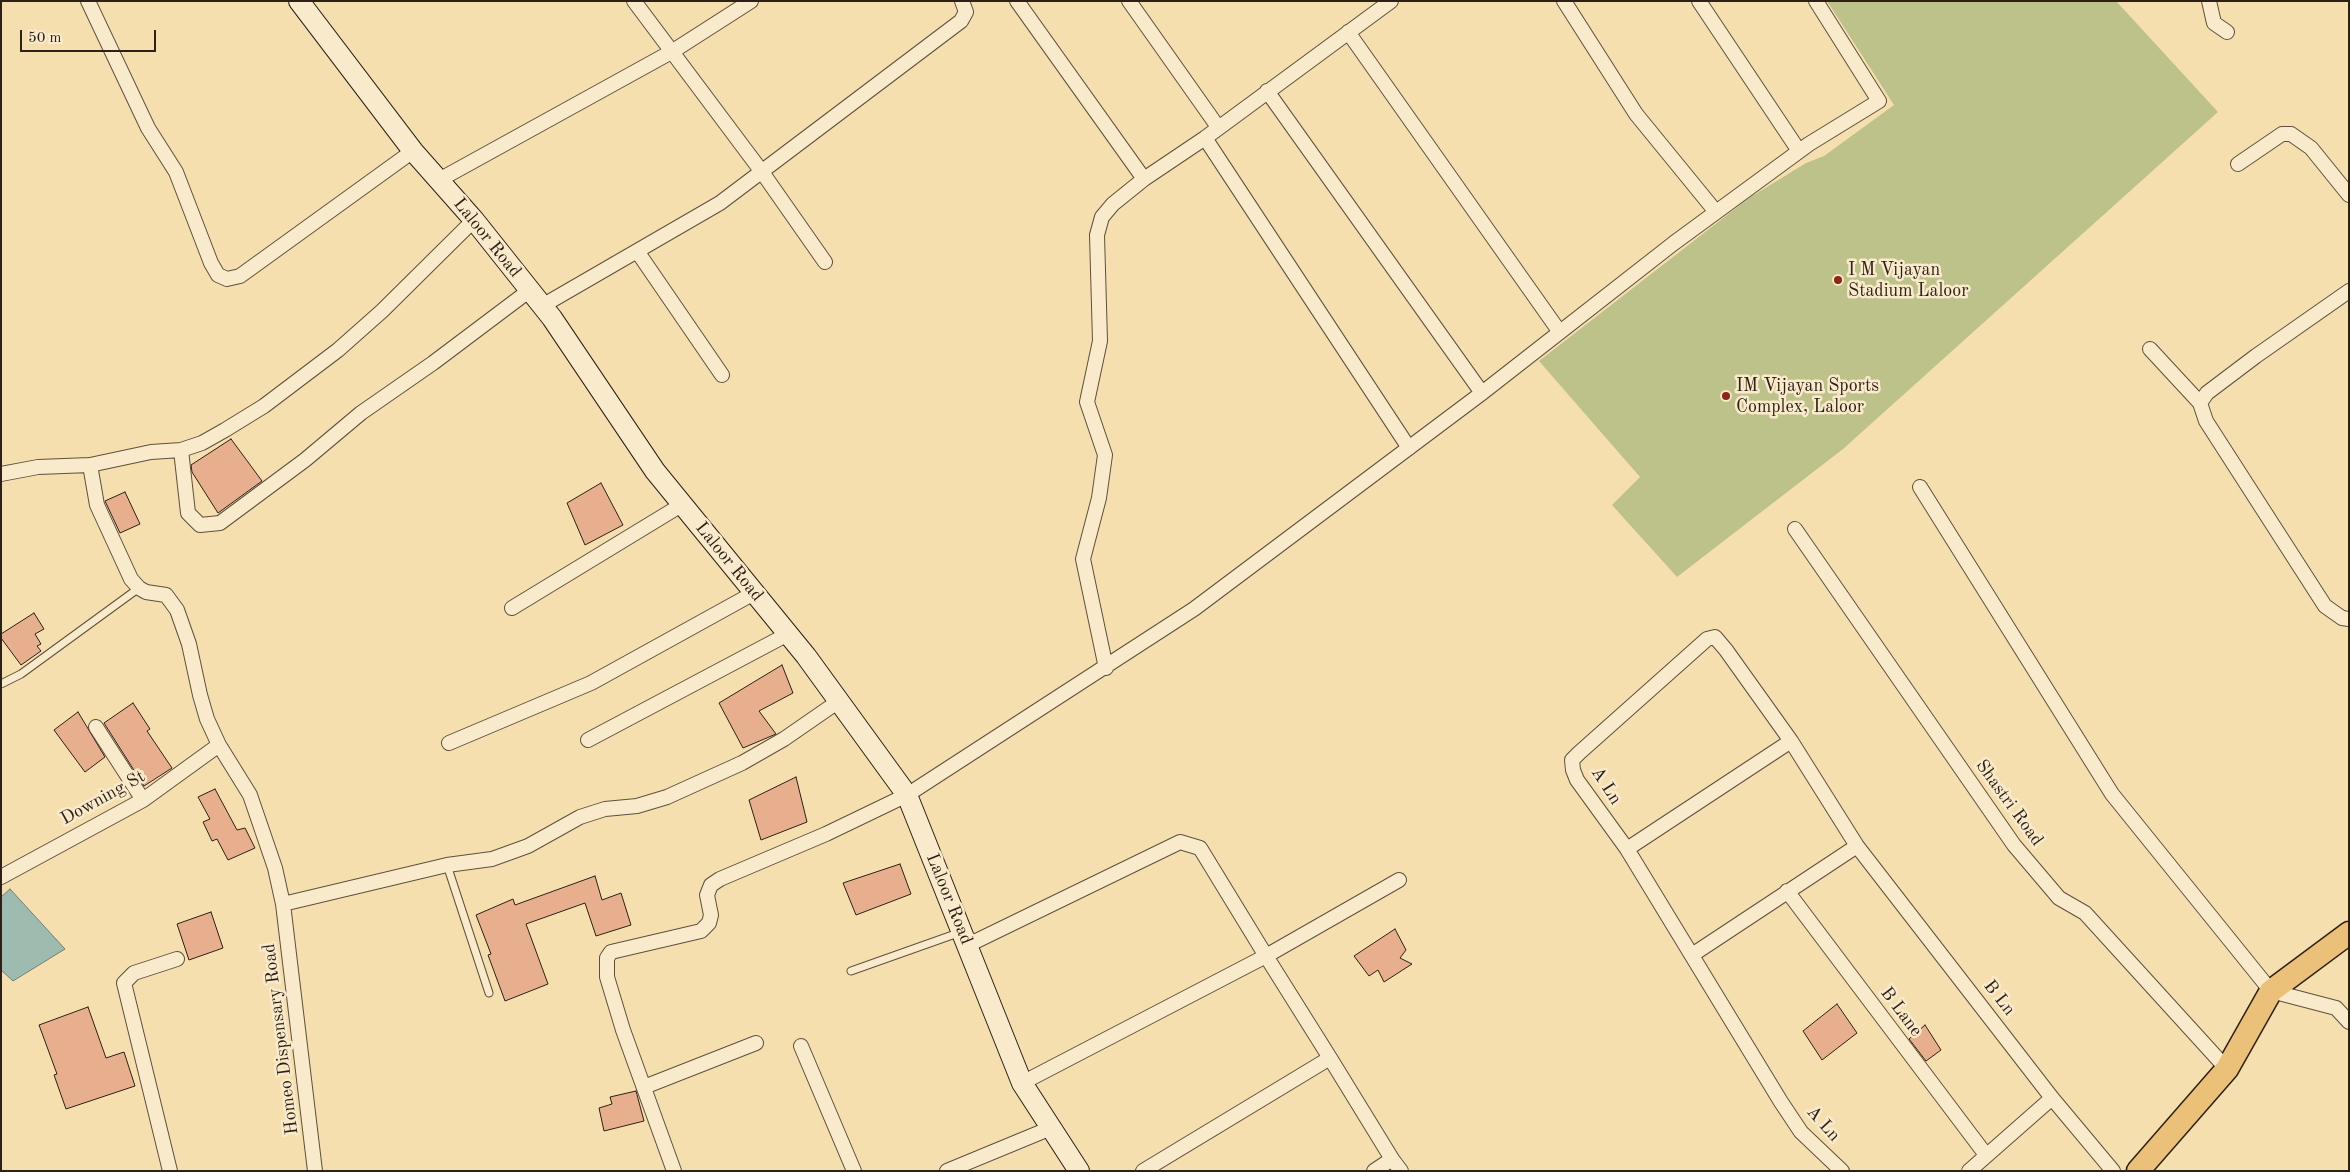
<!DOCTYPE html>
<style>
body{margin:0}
#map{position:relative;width:2350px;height:1172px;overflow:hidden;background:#f6dfaf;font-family:"Old Standard TT",serif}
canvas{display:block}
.frame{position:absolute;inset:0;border:2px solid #2c2017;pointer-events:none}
.scale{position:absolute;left:20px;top:30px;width:136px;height:22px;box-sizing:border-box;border:2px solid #2c2017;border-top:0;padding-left:6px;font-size:15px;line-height:18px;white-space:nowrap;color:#2c2017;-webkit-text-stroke:4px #f9eacb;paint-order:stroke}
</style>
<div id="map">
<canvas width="2350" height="1172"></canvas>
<div class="frame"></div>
<div class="scale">50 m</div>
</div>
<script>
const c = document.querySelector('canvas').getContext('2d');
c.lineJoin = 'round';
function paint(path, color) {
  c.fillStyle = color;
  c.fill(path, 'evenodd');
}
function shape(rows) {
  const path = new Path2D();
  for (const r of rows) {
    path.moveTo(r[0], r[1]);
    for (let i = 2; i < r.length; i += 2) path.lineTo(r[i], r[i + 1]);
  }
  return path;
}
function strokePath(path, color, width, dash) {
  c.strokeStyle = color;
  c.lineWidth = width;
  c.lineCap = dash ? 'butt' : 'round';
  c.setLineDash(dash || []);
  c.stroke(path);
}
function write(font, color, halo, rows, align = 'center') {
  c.font = font + ' "Old Standard TT",serif';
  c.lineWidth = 5;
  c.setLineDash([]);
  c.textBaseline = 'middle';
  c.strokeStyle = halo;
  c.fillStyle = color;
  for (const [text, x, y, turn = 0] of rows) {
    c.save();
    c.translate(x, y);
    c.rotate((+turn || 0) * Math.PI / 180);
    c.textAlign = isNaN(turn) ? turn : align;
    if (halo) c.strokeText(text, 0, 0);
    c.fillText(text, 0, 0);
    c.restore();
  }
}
paint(shape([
 [1827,1,2116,1,2218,112,1843,449,1677,577,1612,505,1640,477,1539,361,1749,198,1806,163,1824,156,1894,105]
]), '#bdc18a');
const water = shape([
 [10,889,65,949,13,981,1,970,1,897,10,889]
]);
paint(water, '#9dbcaf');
strokePath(water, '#707e72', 1);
const building = shape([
 [231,439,262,481,218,513,192,472,191,465,231,439],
 [601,483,623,525,585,545,567,503,601,483],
 [125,492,140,524,120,533,105,501,125,492],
 [34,613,44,629,35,634,41,644,37,646,41,651,21,665,1,638,1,634,34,613],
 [782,665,793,693,759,711,776,734,743,748,719,703,782,665],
 [133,703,150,729,147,731,172,768,144,786,104,723,133,703],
 [78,712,105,757,85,772,54,730,78,712],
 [796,777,807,822,761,840,749,800,796,777],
 [215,789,237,830,245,828,255,848,228,860,217,839,212,841,203,822,210,819,198,797,215,789],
 [900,864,911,894,856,915,843,883,900,864],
 [595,876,602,900,621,893,631,925,596,936,585,903,526,924,548,984,505,1001,488,955,491,954,476,915,513,899,515,905,595,876],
 [211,912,223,948,189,960,177,924,211,912],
 [1395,929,1406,950,1400,958,1412,964,1384,982,1378,970,1369,976,1354,956,1395,929],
 [1837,1004,1857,1033,1822,1060,1803,1031,1837,1004],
 [88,1007,106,1058,124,1052,135,1086,66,1109,54,1075,57,1074,39,1025,88,1007],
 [1925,1025,1941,1050,1926,1061,1909,1039,1925,1025],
 [636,1091,644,1121,604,1131,599,1108,612,1104,610,1097,636,1091]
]);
paint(building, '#e7af8d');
strokePath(building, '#2c2017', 1);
const lane = shape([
 [1,684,21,674,139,588],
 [447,865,489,993],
 [851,971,961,932]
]);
const street = shape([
 [88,1,148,128,176,172,211,263,218,275,227,279,240,276,413,151],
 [634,1,762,172,825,262],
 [1017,1,1144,179],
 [1129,1,1218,127],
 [1564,1,1636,114,1716,212],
 [1699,1,1799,151],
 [2209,1,2214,23,2227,32],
 [1348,32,1559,331],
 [1267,91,1482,393],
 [1205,138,1409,448],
 [2238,164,2282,134,2291,134,2311,148,2349,195],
 [439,180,673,51,751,1],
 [637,251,722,375],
 [2349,291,2256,356,2207,393,2200,403,2206,421,2325,606,2342,618,2349,619],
 [542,306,720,203,961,21,966,12,962,1],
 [2150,349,2200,403],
 [181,450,188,513,200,525,220,523,305,460,361,413,433,363,530,290],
 [90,465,97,505,131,579,139,588,146,592,166,595,177,610,189,644,200,695,207,719,219,745,250,795,275,868,283,904,315,1171],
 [1,474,38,467,90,465,151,452,181,450,202,443,225,430,264,406,338,350,382,311,474,220],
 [1920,487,2112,794,2271,991,2336,1008,2349,1022],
 [1795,529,2014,845,2059,898,2085,913,2227,1069],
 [512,608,683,504],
 [1106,668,1083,559,1099,498,1105,455,1087,402,1100,341,1097,235,1102,217,1113,204,1144,179,1205,138,1391,1],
 [96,727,143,800],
 [588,740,788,634],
 [449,743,591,683,754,593],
 [1627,849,1791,741],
 [1,877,143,800,219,745],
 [1787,891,1986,1155],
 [283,904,447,865,492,859,528,846,580,817,605,809,637,806,667,797,742,763,784,739,839,701],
 [968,945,1180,842,1200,848,1266,956,1022,1083],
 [1692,955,1857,846],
 [801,1046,854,1171],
 [1330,1058,1266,956,1399,880],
 [644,1087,756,1043],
 [170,1171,124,983,134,973,177,959],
 [674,1171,623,1030,607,977,607,958,611,952,701,931,709,923,711,915,707,895,711,885,720,879,826,834,907,795,1194,609,1482,393,1674,243,1809,144,1879,101,1816,1],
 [947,1171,1051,1128],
 [1143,1171,1330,1058,1392,1159],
 [1374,1171,1392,1159,1401,1171],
 [1842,1171,1801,1132,1781,1102,1627,849,1577,780,1573,770,1572,760,1579,753,1707,639,1715,637,1726,650,1791,741,1857,846,2052,1098,2113,1171],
 [1969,1171,2052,1098]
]);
const secondary = shape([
 [299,1,413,151,474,220,552,318,655,471,806,656,907,795,1022,1083,1079,1171]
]);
const primary = shape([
 [2138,1171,2227,1069,2271,991,2349,933]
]);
strokePath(lane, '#5e503d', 9);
strokePath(street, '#5e503d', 16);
strokePath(secondary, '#2c2017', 22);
strokePath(primary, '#2c2017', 25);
strokePath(lane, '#f9eacb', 7);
strokePath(street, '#f9eacb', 14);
strokePath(secondary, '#f9eacb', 20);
strokePath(primary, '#ebc078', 22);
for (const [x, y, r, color] of [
 [1838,280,5,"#8f2418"],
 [1726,396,5,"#8f2418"]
]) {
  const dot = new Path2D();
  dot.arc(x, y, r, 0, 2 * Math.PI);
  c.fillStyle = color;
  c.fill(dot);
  strokePath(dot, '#f9eacb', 2);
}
write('18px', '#2c2017', '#f9eacb', [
 ["Laloor Road",487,238,51],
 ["Laloor Road",729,562,51],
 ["A Ln",1606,786,57],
 ["Downing St",103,798,-29],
 ["Shastri Road",2009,803,54],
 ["Laloor Road",949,899,68],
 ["B Ln",1999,998,52],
 ["B Lane",1901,1012,53],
 ["Homeo Dispensary Road",281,1039,-97],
 ["A Ln",1823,1124,48]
]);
write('18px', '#2c2017', '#f9eacb', [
 ["I M Vijayan",1848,270],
 ["Stadium Laloor",1848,291],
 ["IM Vijayan Sports",1736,386],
 ["Complex, Laloor",1736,407]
], 'left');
</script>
